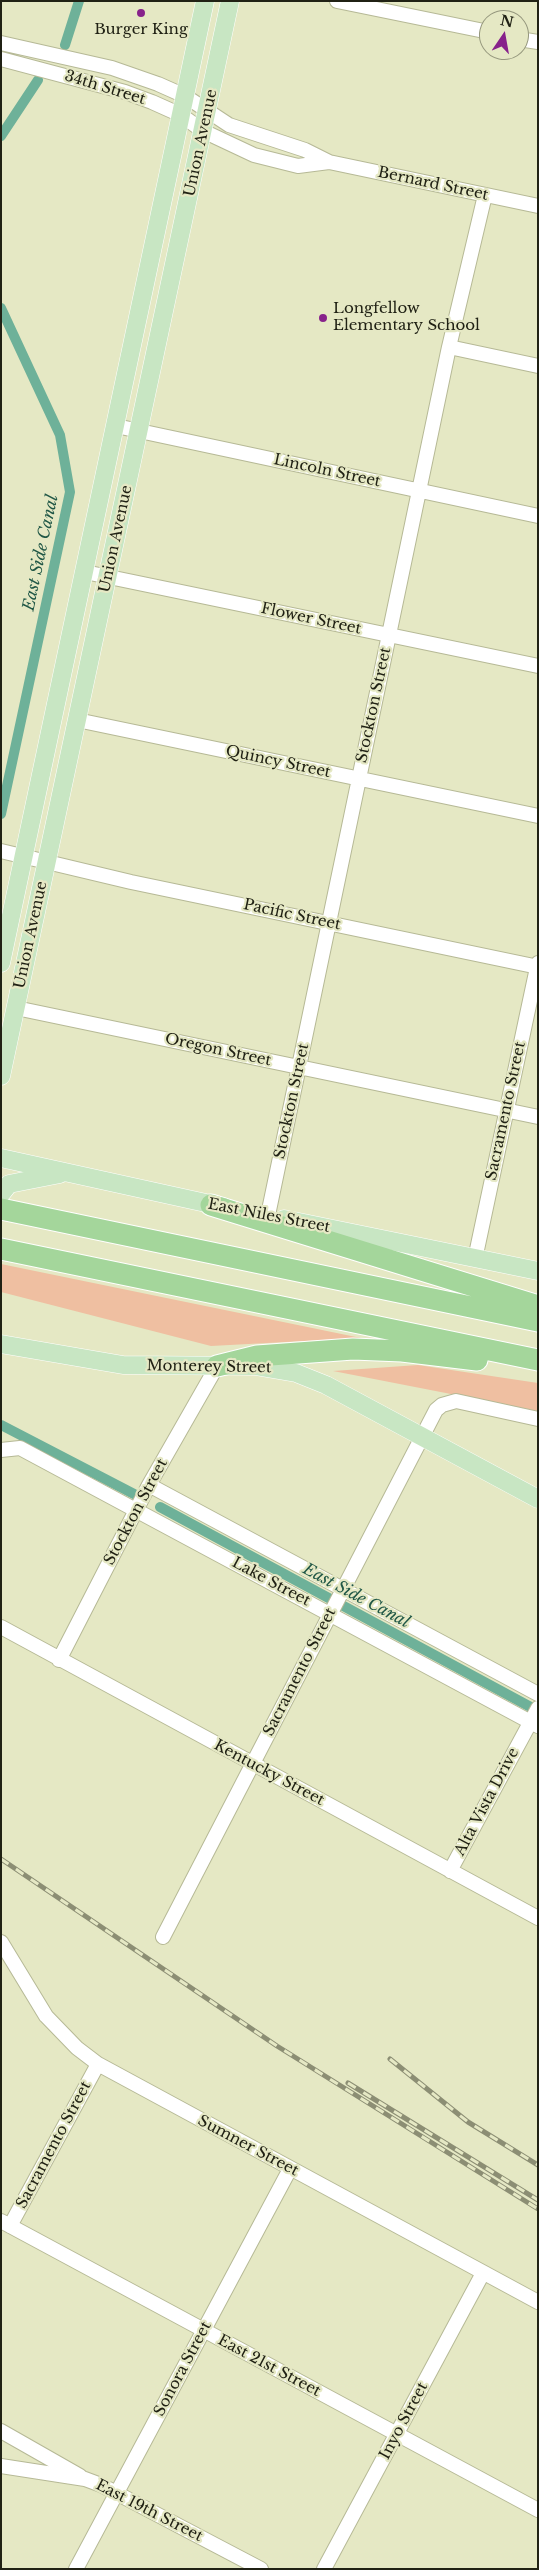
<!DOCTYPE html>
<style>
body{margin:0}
#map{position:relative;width:539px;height:2570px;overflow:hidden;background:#e5e8c4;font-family:"Libre Baskerville",serif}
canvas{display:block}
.frame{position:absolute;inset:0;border:2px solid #202114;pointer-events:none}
.north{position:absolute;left:479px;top:10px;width:50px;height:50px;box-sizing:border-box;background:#e5e8c4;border:1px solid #96987e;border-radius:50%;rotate:12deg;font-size:14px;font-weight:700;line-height:20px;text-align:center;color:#202114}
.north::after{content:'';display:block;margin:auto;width:18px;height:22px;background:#87228b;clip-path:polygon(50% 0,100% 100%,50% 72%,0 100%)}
</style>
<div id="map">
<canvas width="539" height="2570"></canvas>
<div class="frame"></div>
<div class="north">N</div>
</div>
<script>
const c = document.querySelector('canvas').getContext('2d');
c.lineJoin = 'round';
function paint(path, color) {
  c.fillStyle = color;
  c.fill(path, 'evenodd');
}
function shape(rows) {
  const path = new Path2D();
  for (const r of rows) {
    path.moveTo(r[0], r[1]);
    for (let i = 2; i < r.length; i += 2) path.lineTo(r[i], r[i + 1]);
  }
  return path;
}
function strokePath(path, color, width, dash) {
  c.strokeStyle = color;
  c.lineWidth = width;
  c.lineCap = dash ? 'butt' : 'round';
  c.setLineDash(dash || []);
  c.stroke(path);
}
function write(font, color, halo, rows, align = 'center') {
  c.font = font + ' "Libre Baskerville",serif';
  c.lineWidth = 4.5;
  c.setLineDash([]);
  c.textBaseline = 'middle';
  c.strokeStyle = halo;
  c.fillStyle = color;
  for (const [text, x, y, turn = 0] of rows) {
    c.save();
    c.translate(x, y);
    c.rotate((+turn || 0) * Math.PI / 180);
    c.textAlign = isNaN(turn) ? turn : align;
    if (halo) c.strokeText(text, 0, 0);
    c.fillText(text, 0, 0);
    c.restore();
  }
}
paint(shape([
 [1,1264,361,1338,211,1346,1,1292],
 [418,1365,538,1383,538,1411,333,1371]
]), '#efbfa1');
strokePath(shape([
 [65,45,79,1],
 [1,136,38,80],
 [1,308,60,435,70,492,1,814],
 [1,1425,134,1494],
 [160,1507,538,1711]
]), '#6eb199', 10);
const minor = shape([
 [337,1,489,32],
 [519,39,538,42],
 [1,43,112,68,158,84,185,96,229,125,305,150,329,162,538,206],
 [1,59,125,92,152,102,181,115,203,131,254,155,298,166,329,162],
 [449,347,538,366],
 [116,426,538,516],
 [85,572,538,666],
 [77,720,538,816],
 [1,851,131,882,538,967],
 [16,1008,538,1117],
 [268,1215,449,347,485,195],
 [475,1259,538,963],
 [1,1450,20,1448,538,1726],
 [149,1485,538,1694],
 [1,1627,538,1918],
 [59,1660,149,1485,217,1366],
 [450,1871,538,1708],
 [163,1937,436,1410,442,1405,456,1401,538,1419],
 [1,1942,46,2016,77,2048,98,2064,538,2302],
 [1,2221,538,2510],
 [10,2226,98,2064],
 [1,2431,80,2476],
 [1,2466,85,2479,101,2485,261,2569],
 [76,2569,290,2169],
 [324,2569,483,2273]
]);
const major = shape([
 [1,963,205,1],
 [1,1076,230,1],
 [1,1158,224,1207],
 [1,1194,9,1184,60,1174],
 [284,1219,538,1271],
 [1,1344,123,1365,255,1366,296,1373,326,1385,538,1499]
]);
const highway = shape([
 [211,1205,538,1306],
 [1,1209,538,1321],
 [1,1249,538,1360],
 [217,1366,257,1356,353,1349,402,1351,477,1360]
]);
strokePath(minor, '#b6b996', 16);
strokePath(major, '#fff', 19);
strokePath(highway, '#fff', 23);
strokePath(minor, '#fff', 14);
strokePath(major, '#c8e6c3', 18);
strokePath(highway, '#a4d69b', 21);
const rail = shape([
 [1,1859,277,2046,538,2209],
 [390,2059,468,2122,538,2165],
 [348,2083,538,2200]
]);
strokePath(rail, '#8c8e74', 5);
strokePath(rail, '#e5e8c4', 3, [9]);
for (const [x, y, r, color] of [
 [141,13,5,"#87228b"],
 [323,318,5,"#87228b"]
]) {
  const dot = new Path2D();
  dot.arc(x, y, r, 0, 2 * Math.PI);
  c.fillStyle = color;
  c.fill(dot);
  strokePath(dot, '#e5e8c4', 2);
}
write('15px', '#202114', '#e5e8c4', [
 ["Burger King",141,30],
 ["Longfellow",333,309,"left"],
 ["Elementary School",333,326,"left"]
]);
write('15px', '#202114', '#e5e8c4', [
 ["34th Street",105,88,17],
 ["Union Avenue",201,143,-78],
 ["Bernard Street",433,184,12],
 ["Lincoln Street",327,471,12],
 ["Union Avenue",116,539,-78],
 ["Flower Street",311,619,12],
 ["Stockton Street",374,705,-78],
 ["Quincy Street",278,762,12],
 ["Pacific Street",292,915,12],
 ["Union Avenue",31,935,-78],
 ["Oregon Street",218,1050,12],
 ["Stockton Street",292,1101,-78],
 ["Sacramento Street",506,1111,-78],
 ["East Niles Street",269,1216,11],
 ["Monterey Street",209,1367,1],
 ["Stockton Street",136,1512,-62],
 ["Lake Street",271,1582,28],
 ["Sacramento Street",300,1672,-63],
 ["Kentucky Street",269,1773,28],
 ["Alta Vista Drive",487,1802,-62],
 ["Sacramento Street",54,2145,-62],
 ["Sumner Street",248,2146,28],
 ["East 21st Street",269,2366,28],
 ["Sonora Street",183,2369,-62],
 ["Inyo Street",404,2421,-62],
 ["East 19th Street",149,2511,27]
]);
write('italic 16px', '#205746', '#e5e8c4', [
 ["East Side Canal",41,553,-78],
 ["East Side Canal",356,1596,28]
]);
</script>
